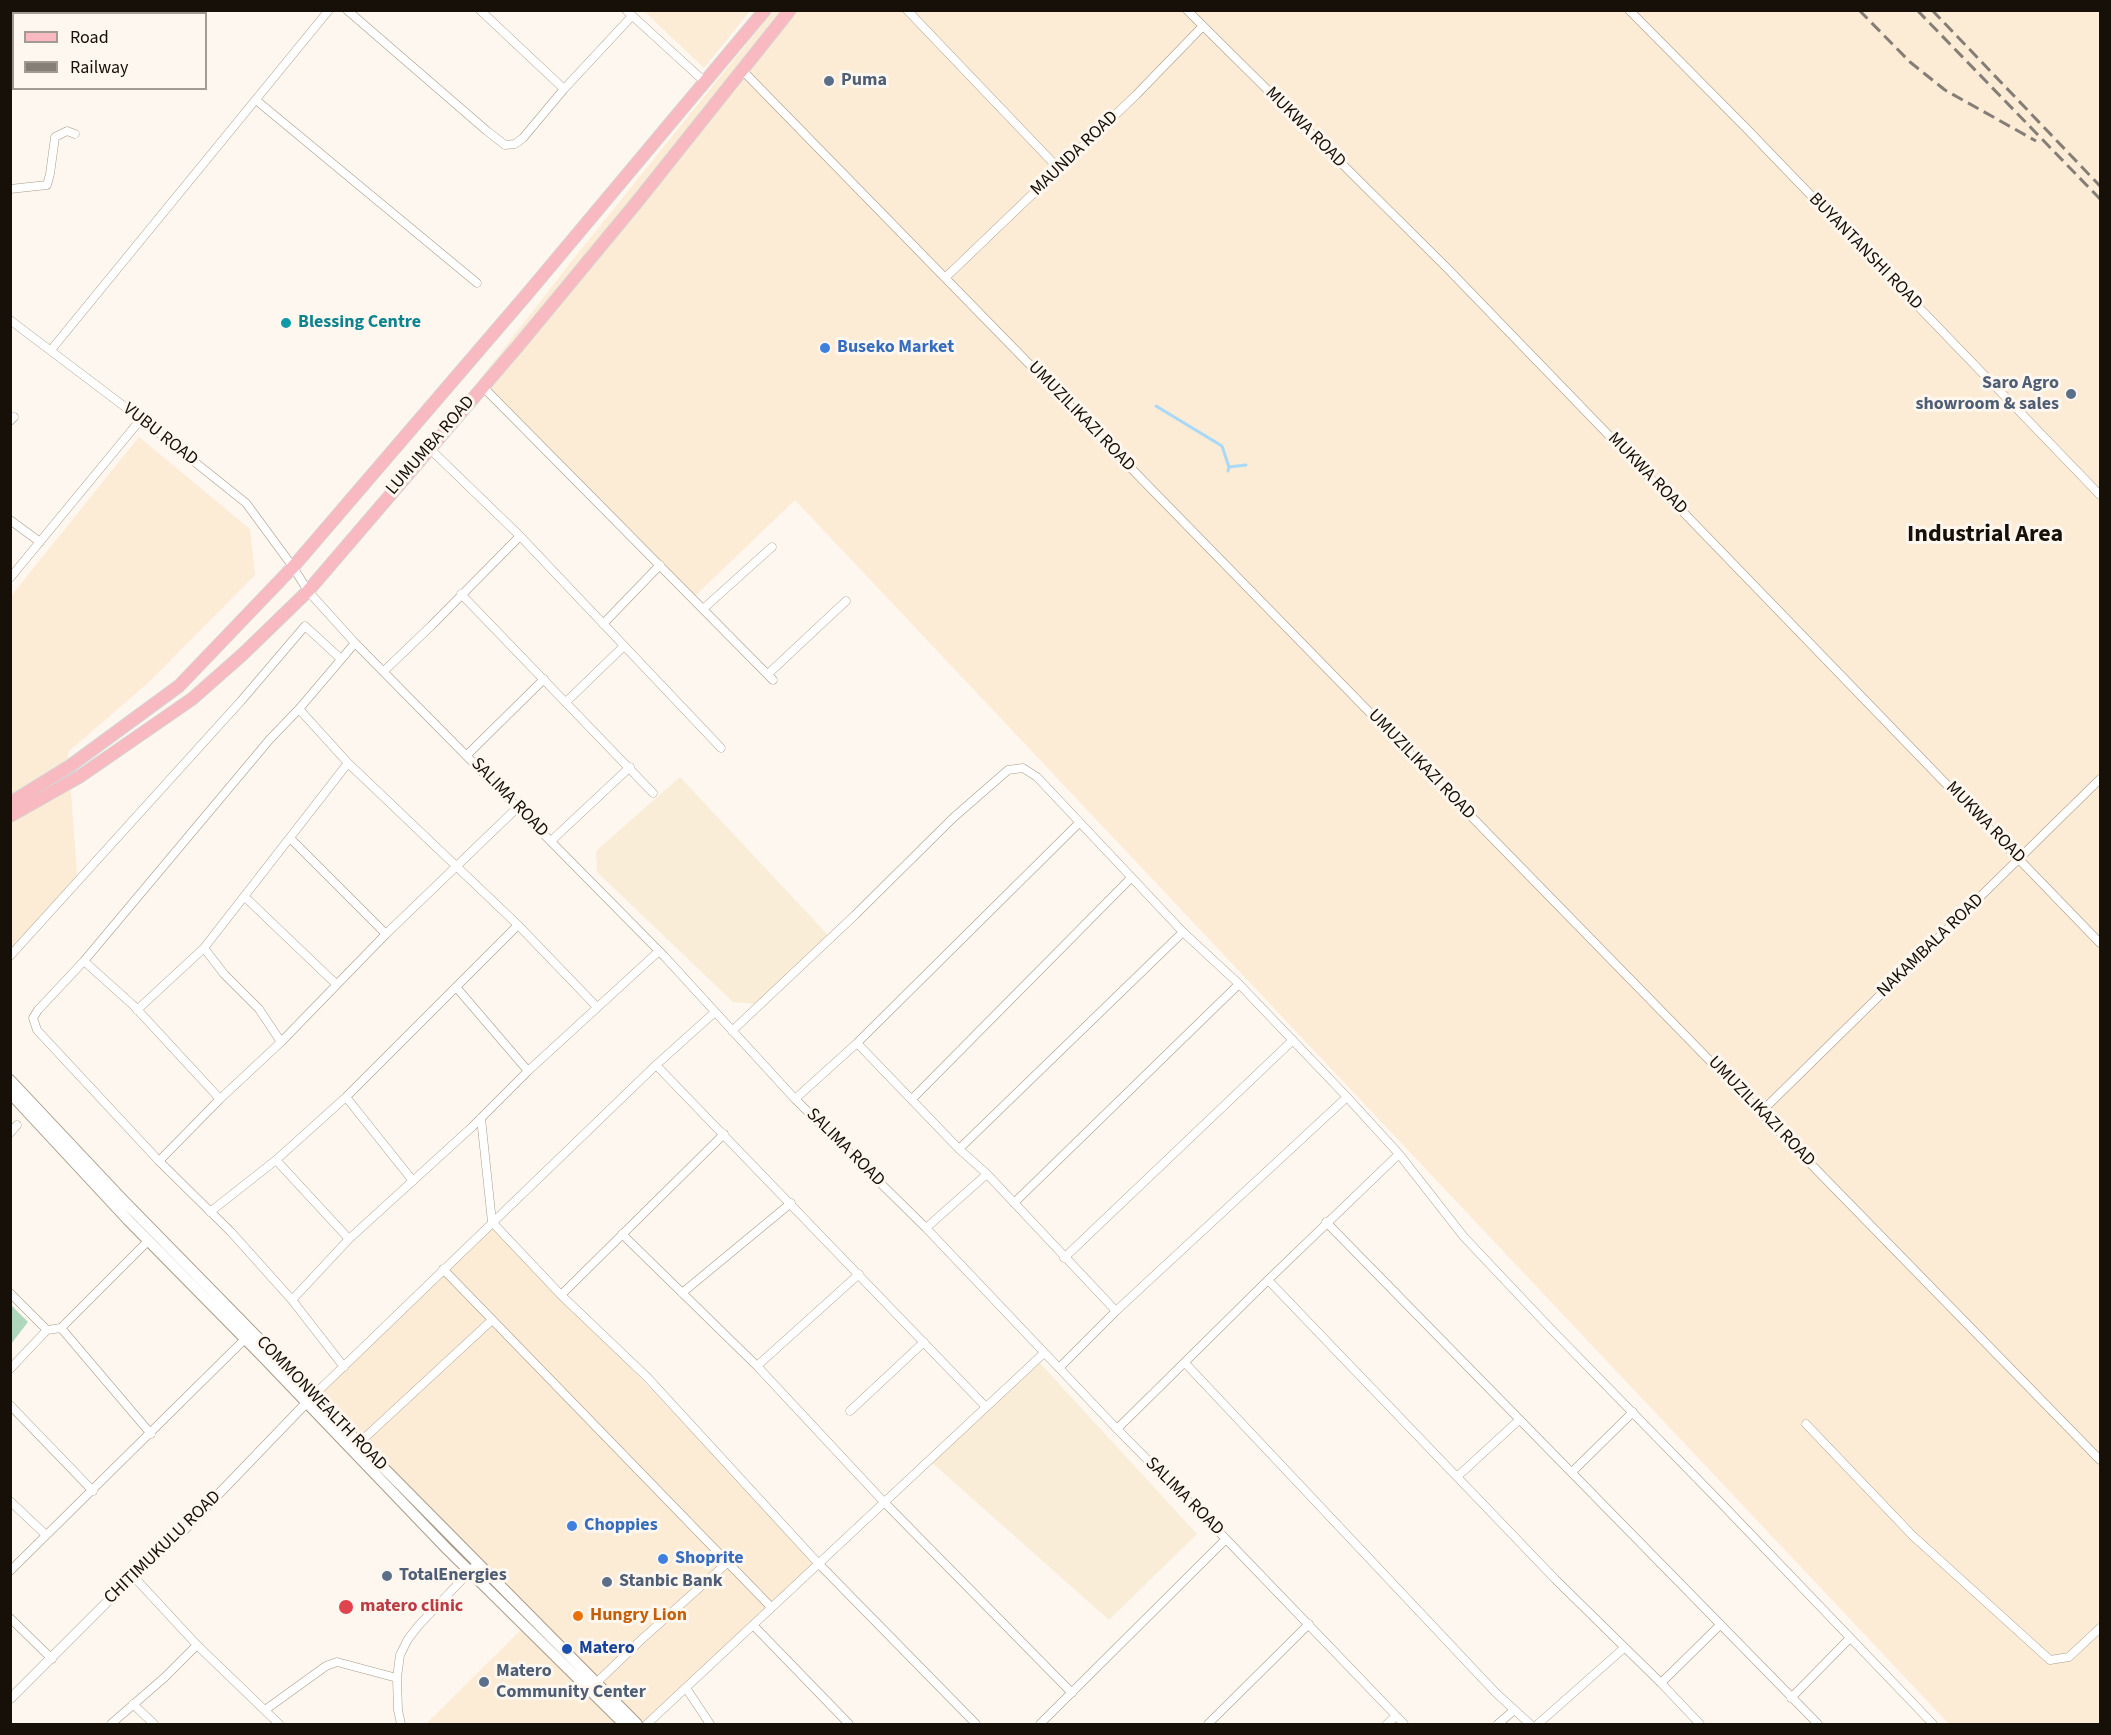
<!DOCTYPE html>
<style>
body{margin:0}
#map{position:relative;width:2111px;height:1735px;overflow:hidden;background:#fef7ef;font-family:"Source Sans 3",sans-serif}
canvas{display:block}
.frame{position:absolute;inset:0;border:12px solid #161009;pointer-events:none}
.legend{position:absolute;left:12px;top:12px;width:195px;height:78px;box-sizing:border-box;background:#fef7ef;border:2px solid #a19b93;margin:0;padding:8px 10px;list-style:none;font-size:18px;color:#161009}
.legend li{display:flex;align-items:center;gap:12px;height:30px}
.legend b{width:30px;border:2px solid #a19b93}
</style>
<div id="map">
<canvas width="2111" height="1735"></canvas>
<div class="frame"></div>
<ul class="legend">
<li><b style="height:8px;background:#f8b9c1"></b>Road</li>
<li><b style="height:8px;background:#847e76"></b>Railway</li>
</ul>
</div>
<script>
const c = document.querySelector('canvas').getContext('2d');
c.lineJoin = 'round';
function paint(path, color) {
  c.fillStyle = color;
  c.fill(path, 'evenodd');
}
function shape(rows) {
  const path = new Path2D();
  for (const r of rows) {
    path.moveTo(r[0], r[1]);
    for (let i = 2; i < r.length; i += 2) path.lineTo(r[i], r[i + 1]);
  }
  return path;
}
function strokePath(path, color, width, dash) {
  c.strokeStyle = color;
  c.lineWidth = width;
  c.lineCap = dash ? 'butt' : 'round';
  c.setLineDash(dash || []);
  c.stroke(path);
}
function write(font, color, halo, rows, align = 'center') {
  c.font = font + ' "Source Sans 3",sans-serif';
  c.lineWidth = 6;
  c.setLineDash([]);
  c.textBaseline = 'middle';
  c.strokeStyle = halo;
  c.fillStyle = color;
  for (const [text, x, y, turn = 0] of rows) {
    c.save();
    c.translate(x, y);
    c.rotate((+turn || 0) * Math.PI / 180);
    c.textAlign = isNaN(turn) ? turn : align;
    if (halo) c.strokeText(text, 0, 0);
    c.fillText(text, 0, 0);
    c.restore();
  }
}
paint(shape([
 [644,11,750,11,704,68],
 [773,11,2100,11,2100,1724,1949,1724,795,500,695,596,514,415,474,387,571,262],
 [139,437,250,529,255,575,148,683,68,752,77,875,11,954,11,596],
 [492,1222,817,1564,646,1724,426,1724,526,1625,308,1399]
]), '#fcebd5');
paint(shape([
 [680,777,828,935,755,1004,733,1002,597,872,596,851],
 [1039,1362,1197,1534,1109,1620,930,1461]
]), '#f9edd8');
paint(shape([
 [11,1305,28,1322,11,1344]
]), '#aed7bc');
strokePath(shape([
 [1156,406,1222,446,1229,467,1228,471],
 [1229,467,1246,465]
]), '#a8d9f8', 3);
const minor = shape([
 [347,10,487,131,505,145,515,144,523,138,564,89,632,16],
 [480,10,564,89],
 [626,10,705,82],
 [907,10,1059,169],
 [1187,10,1447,268,2100,943],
 [1629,10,1746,128,2100,495],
 [140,14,144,10],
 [10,66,14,66],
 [741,69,2100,1460],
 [256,100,477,283],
 [10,189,47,185,50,174,55,137,67,131,75,134],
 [945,278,1136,95,1203,26],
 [10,320,141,419,246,503,293,567,308,591,355,643,664,956,795,1099,926,1228,1117,1429,1226,1539,1404,1724],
 [51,350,329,10],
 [483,387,773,680],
 [10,421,14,417],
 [429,448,520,536,721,748],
 [10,520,40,542],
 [10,578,141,419],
 [461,594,653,793],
 [703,609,772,547],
 [603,624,660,565],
 [384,671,431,626,520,536],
 [768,674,846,601],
 [566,702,624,646],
 [299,709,348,763,518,925,597,1007],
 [467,755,544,679],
 [290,838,386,934],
 [551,841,630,767],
 [245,897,336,984],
 [204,948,224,974,259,1009,281,1042],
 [10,956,241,701,305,626,341,659],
 [84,961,134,1006,220,1099],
 [456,987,528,1071],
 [137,1010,204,948,348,763],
 [732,1031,855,915,953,818,1008,770,1023,768,1037,777,1183,932,1239,984,1347,1097,1399,1154,1464,1237,1550,1328,1719,1501,1933,1724],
 [857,1043,959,1149,987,1174,1116,1311],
 [656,1065,986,1407],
 [346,1097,413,1181],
 [795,1099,857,1043,1079,823],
 [912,1099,1131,878],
 [1761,1112,2100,779],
 [481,1118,492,1222,561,1295,647,1377,818,1563,976,1724],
 [10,1133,17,1125],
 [959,1149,1183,932],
 [276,1160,349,1239],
 [159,1161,220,1099,281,1042,386,934,518,807],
 [1014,1203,1239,984],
 [210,1212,276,1160,346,1097,518,925],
 [1326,1222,1818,1724],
 [926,1228,987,1174],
 [622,1234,757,1366,883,1501,1072,1693],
 [1064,1258,1293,1040],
 [443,1269,771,1607],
 [1268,1280,1556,1580,1661,1683,1700,1724],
 [10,1293,47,1330,61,1328,151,1434],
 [682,1293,791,1203],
 [561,1295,724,1134],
 [292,1300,349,1239,472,1127,528,1071,659,951],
 [61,1328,148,1241],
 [1185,1363,1496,1693,1530,1724],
 [757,1366,859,1274],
 [344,1367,292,1300,231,1232,159,1161,105,1103,37,1030,33,1018,38,1010,84,961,270,739,299,709,355,643],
 [1059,1368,1116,1311,1347,1097],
 [10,1369,47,1330],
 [314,1395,656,1065,715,1012],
 [10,1405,93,1491],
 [850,1411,924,1342],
 [1806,1424,1913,1536,2050,1660,2069,1657,2100,1628],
 [1117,1429,1268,1280,1399,1154],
 [359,1443,492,1320],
 [1572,1472,1633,1412],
 [1458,1476,1519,1420],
 [10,1501,46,1535],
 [10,1571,245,1339],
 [133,1576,197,1645,279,1724],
 [10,1618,52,1659],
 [753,1625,849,1724],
 [1661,1683,1719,1626],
 [594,1685,642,1639,727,1563],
 [686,1688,710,1724],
 [1791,1698,1850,1638],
 [133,1704,154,1724],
 [265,1710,326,1666,337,1662,397,1678],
 [111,1724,165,1677,197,1645],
 [401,1724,398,1710,397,1678,400,1655,408,1639,419,1625,473,1568],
 [647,1724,1044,1353],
 [1040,1724,1226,1539],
 [1208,1724,1309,1624],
 [1387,1724,1396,1716],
 [1498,1724,1513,1711],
 [1538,1724,1624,1648]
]);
const tertiary = shape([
 [10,1699,133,1576,184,1530,312,1397]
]);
const secondary = shape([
 [10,1080,122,1199,314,1395,359,1443,637,1724],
 [10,1093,128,1220,263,1357,447,1549,624,1724]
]);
const primary = shape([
 [10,803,70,766,179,686,293,567,528,293,765,10],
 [10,816,79,777,192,699,243,654,308,591,518,346,637,202,790,10]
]);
strokePath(minor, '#aa9b88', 9);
strokePath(tertiary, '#aa9b88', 10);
strokePath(secondary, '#aa9b88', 12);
strokePath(primary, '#d5d4d3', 14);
strokePath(minor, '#fff', 8);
strokePath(tertiary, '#fff', 9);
strokePath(secondary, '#fff', 10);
strokePath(primary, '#f8b9c1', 12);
strokePath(shape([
 [1859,10,1910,62,1945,90,2036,141],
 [1917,10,2100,199],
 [1932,10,2100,186]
]), '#847e76', 3, [12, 6]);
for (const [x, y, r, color] of [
 [829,81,6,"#5c6f8a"],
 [286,323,6,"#0f9aa8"],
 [825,348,6,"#3f7fe0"],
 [2071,394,6,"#5c6f8a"],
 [572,1526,6,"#3f7fe0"],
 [663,1559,6,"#3f7fe0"],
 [387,1576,6,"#5c6f8a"],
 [607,1582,6,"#5c6f8a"],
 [346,1607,8,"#e0444e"],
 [578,1616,6,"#e8710a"],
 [567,1649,6,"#1a4fb4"],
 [484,1682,6,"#5c6f8a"]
]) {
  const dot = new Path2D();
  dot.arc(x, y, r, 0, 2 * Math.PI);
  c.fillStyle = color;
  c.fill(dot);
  strokePath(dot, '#fef7ef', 2);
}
write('bold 18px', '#4e5e75', '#fef7ef', [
 ["Puma",841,81],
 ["Saro Agro",2059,384,"right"],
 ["showroom & sales",2059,405,"right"],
 ["TotalEnergies",399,1576],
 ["Stanbic Bank",619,1582],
 ["Matero",496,1672],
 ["Community Center",496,1693]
], 'left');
write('18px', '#161009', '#fef7ef', [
 ["MUKWA ROAD",1305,128,45],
 ["MAUNDA ROAD",1075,154,-44],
 ["BUYANTANSHI ROAD",1865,252,46],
 ["UMUZILIKAZI ROAD",1081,417,46],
 ["VUBU ROAD",160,435,38],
 ["LUMUMBA ROAD",431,446,-49],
 ["MUKWA ROAD",1647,474,46],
 ["UMUZILIKAZI ROAD",1421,765,46],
 ["SALIMA ROAD",509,798,46],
 ["MUKWA ROAD",1985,823,46],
 ["NAKAMBALA ROAD",1931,946,-44],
 ["UMUZILIKAZI ROAD",1761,1112,46],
 ["SALIMA ROAD",845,1148,45],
 ["COMMONWEALTH ROAD",321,1404,46],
 ["SALIMA ROAD",1184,1497,45],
 ["CHITIMUKULU ROAD",163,1548,-44]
]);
write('bold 18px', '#0d838f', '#fef7ef', [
 ["Blessing Centre",298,323]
], 'left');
write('bold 18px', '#366cbe', '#fef7ef', [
 ["Buseko Market",837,348],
 ["Choppies",584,1526],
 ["Shoprite",675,1559]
], 'left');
write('bold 18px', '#be3a42', '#fef7ef', [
 ["matero clinic",360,1607]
], 'left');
write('bold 18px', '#c56008', '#fef7ef', [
 ["Hungry Lion",590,1616]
], 'left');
write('bold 18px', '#164399', '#fef7ef', [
 ["Matero",579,1649]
], 'left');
write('bold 24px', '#161009', '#fef7ef', [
 ["Industrial Area",1985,536]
]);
</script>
